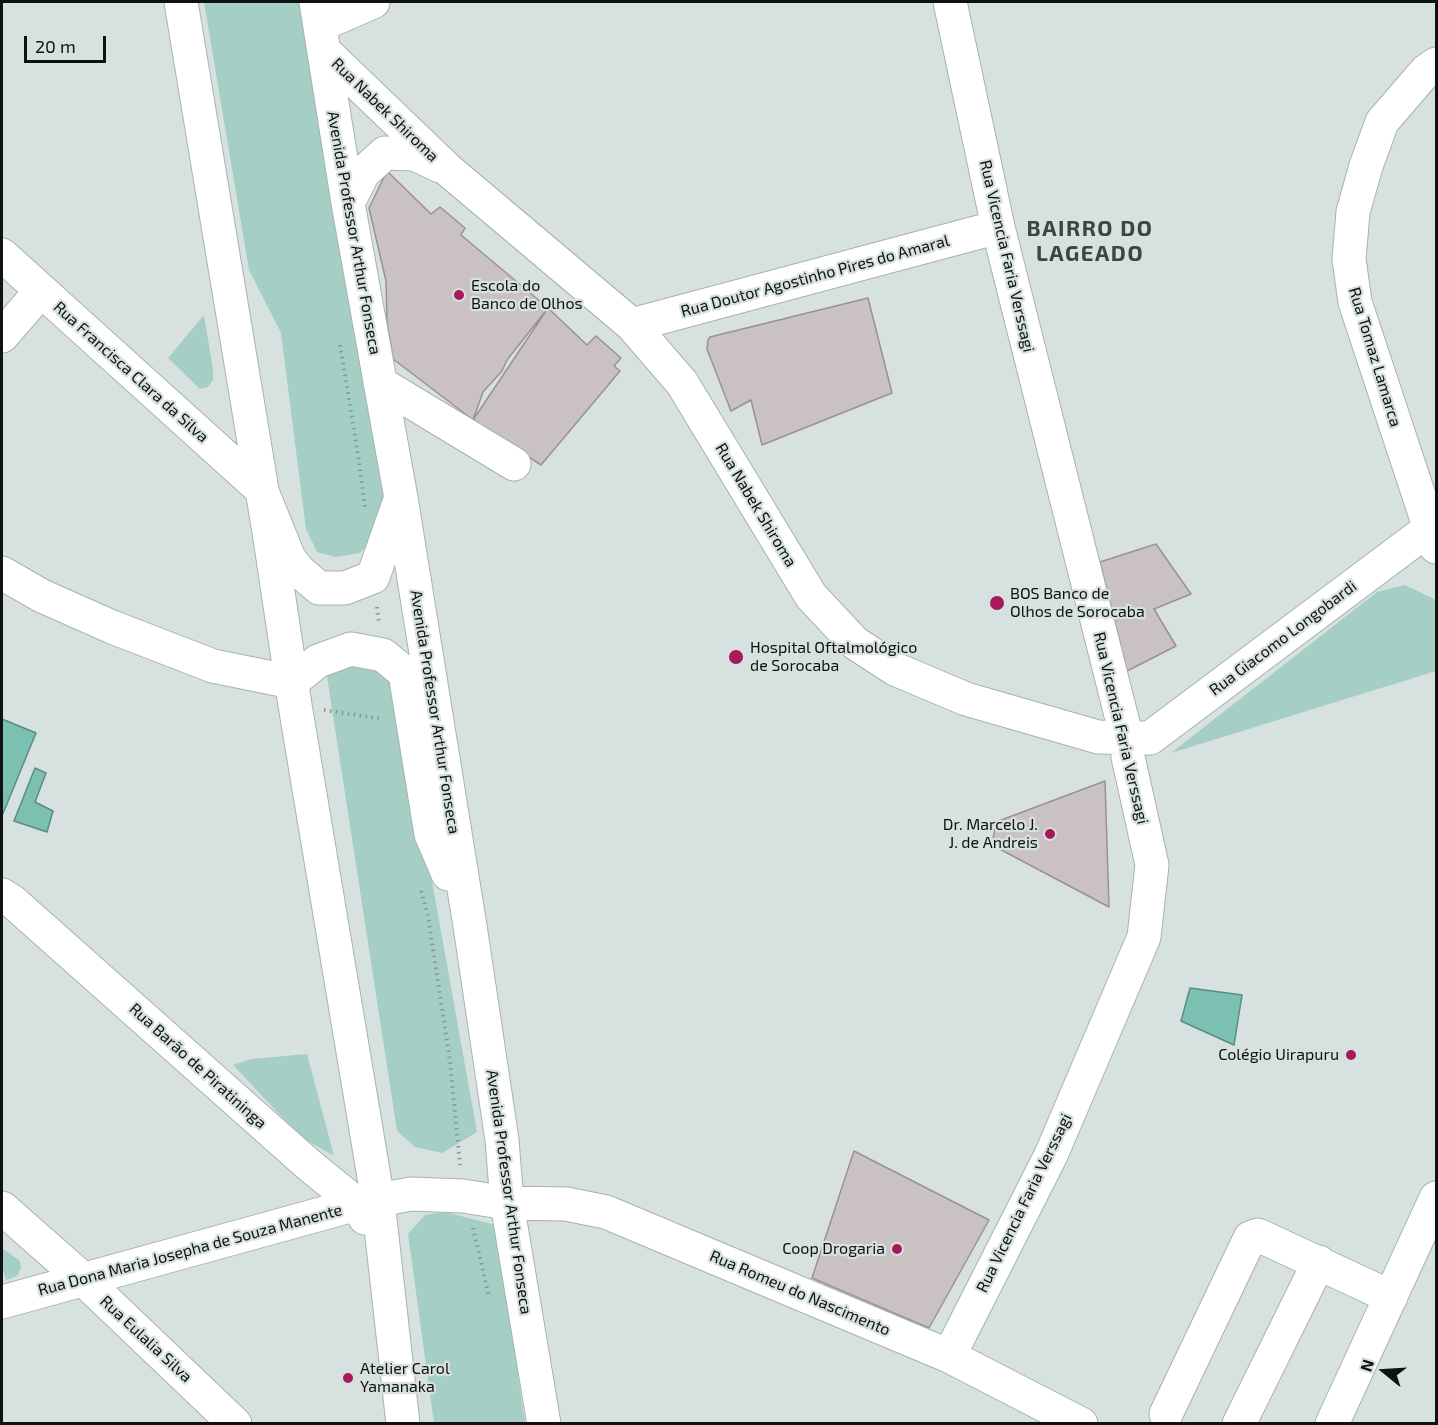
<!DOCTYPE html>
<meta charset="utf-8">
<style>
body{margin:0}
#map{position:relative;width:1438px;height:1425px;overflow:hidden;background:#d7e1df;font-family:"Exo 2",sans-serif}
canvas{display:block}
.frame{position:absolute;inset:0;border:3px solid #0e1211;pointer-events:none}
.north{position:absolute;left:1354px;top:1341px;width:60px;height:60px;-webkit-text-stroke:4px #d7e1df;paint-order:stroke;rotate:288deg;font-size:16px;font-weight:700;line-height:24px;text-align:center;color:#0e1211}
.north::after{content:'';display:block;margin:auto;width:21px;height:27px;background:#0e1211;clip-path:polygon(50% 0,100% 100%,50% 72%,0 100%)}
.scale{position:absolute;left:24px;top:36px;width:82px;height:27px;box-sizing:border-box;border:3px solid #0e1211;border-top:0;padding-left:8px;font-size:18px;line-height:21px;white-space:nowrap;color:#0e1211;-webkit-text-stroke:4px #d7e1df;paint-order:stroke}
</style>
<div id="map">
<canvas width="1438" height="1425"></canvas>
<div class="frame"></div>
<div class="north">N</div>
<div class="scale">20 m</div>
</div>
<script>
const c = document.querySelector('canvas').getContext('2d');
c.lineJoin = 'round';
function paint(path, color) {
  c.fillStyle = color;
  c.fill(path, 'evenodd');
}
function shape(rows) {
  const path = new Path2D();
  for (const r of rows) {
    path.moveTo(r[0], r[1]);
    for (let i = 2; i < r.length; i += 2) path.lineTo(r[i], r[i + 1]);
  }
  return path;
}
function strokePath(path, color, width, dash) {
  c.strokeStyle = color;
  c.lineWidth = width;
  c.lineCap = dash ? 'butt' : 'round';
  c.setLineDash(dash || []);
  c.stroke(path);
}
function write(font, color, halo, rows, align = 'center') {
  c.font = font + ' "Exo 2",sans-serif';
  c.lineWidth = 4.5;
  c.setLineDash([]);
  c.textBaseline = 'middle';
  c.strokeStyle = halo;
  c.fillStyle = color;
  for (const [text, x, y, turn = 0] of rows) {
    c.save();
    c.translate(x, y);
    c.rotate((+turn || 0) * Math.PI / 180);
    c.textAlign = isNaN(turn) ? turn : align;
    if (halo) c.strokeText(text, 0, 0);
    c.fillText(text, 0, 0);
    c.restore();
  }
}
paint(shape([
 [204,2,304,2,349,298,385,507,376,537,360,553,335,557,317,552,306,529,281,333,249,270],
 [204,315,213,370,213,380,208,387,200,389,168,358],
 [1405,585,1434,599,1436,605,1436,671,1171,753,1377,592],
 [350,659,395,675,477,1132,442,1153,415,1147,397,1131,326,670],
 [307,1054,334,1156,301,1137,233,1065,251,1059],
 [445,1212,496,1225,525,1423,434,1423,408,1234,425,1215],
 [2,1248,20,1261,21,1268,17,1276,6,1280,2,1266]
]), '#a5cec4');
const water = shape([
 [2,719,36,733,2,816,2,719],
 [35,768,46,773,35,802,53,811,47,832,14,821,35,768],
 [1190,988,1242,995,1234,1045,1181,1021,1190,988]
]);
paint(water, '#7bc0b1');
strokePath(water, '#5a8c81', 1.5);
const building = shape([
 [387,171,431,214,440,207,465,228,461,235,548,308,507,360,502,371,483,392,473,420,393,359,387,322,386,281,369,208,387,171],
 [868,298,892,393,762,445,751,400,731,411,707,349,708,340,710,337,868,298],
 [548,308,587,345,596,336,621,358,614,366,620,371,541,465,473,420,548,308],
 [1156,544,1191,594,1154,609,1176,646,1127,671,1100,562,1156,544],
 [1105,781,1109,907,992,845,996,822,1105,781],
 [854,1151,989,1220,929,1328,812,1278,854,1151]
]);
paint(building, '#cac1c3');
strokePath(building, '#9a9193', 1.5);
const minor = shape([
 [181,2,269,532,295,705,378,1201,403,1424],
 [316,2,348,203,401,498,470,926,502,1140,507,1203,544,1424],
 [320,25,373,2],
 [324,51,447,169,632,325,682,383,811,596,855,643,895,669,966,699,1098,737,1150,738,1429,529,1436,526],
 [1436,64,1426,71,1382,122,1366,166,1353,212,1349,259,1355,302,1436,547],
 [348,203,363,173,385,153,415,154,440,166],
 [2,255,261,489,289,558,298,570,319,588,345,588,373,577,399,503],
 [632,325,998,227],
 [2,336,41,291],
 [380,383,514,464],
 [2,573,42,596,112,627,213,666,292,682],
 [292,682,318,661,351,649,383,655,405,673,431,834,448,874],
 [2,895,13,902,309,1165,357,1204,365,1218],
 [2,1208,84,1280,235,1424],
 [2,1302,357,1204,411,1194,463,1196,507,1203,566,1204,606,1212,949,1356,1081,1424],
 [949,1356,1051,1155,1144,937,1152,865,1128,757,1127,739,998,227,950,2],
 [1166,1414,1250,1238,1258,1235,1391,1297],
 [1239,1424,1319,1262],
 [1332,1424,1436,1198]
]);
strokePath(minor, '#a8b2af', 35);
strokePath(shape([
 [340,345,357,448,365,507],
 [377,607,379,623],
 [324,710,382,719],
 [421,891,428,916,450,1061,460,1165],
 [473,1228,489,1297]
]), '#8f9795', 4, [1.5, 4.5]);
strokePath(minor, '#fff', 33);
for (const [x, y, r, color] of [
 [459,295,6,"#a6195b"],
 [997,603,8,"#a6195b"],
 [736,657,8,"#a6195b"],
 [1050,834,6,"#a6195b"],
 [1351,1055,6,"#a6195b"],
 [897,1249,6,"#a6195b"],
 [348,1378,6,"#a6195b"]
]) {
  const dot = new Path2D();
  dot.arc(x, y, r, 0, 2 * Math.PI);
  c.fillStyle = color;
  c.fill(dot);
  strokePath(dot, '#d7e1df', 2);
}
write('16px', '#0e1211', '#d7e1df', [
 ["Rua Nabek Shiroma",385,110,44],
 ["Avenida Professor Arthur Fonseca",354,233,80],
 ["Rua Vicencia Faria Verssagi",1007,256,77],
 ["Rua Doutor Agostinho Pires do Amaral",815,276,-15],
 ["Rua Tomaz Lamarca",1375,357,73],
 ["Rua Francisca Clara da Silva",131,372,42],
 ["Rua Nabek Shiroma",756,505,59],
 ["Rua Giacomo Longobardi",1283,638,-37],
 ["Avenida Professor Arthur Fonseca",435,712,81],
 ["Rua Vicencia Faria Verssagi",1121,728,77],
 ["Rua Barão de Piratininga",198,1066,42],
 ["Avenida Professor Arthur Fonseca",509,1192,82],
 ["Rua Vicencia Faria Verssagi",1024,1203,-64],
 ["Rua Dona Maria Josepha de Souza Manente",190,1250,-15],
 ["Rua Romeu do Nascimento",800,1293,23],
 ["Rua Eulalia Silva",146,1339,43]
]);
write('16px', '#0e1211', '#d7e1df', [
 ["Escola do",471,286],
 ["Banco de Olhos",471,304],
 ["BOS Banco de",1010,594],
 ["Olhos de Sorocaba",1010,612],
 ["Hospital Oftalmológico",750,648],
 ["de Sorocaba",750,666],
 ["Dr. Marcelo J.",1038,825,"right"],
 ["J. de Andreis",1038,843,"right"],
 ["Colégio Uirapuru",1339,1055,"right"],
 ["Coop Drogaria",885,1249,"right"],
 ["Atelier Carol",360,1369],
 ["Yamanaka",360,1387]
], 'left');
c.letterSpacing = '1.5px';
write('bold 22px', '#3d4543', '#d7e1df', [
 ["BAIRRO DO",1090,229],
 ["LAGEADO",1090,254]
]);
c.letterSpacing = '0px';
</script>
